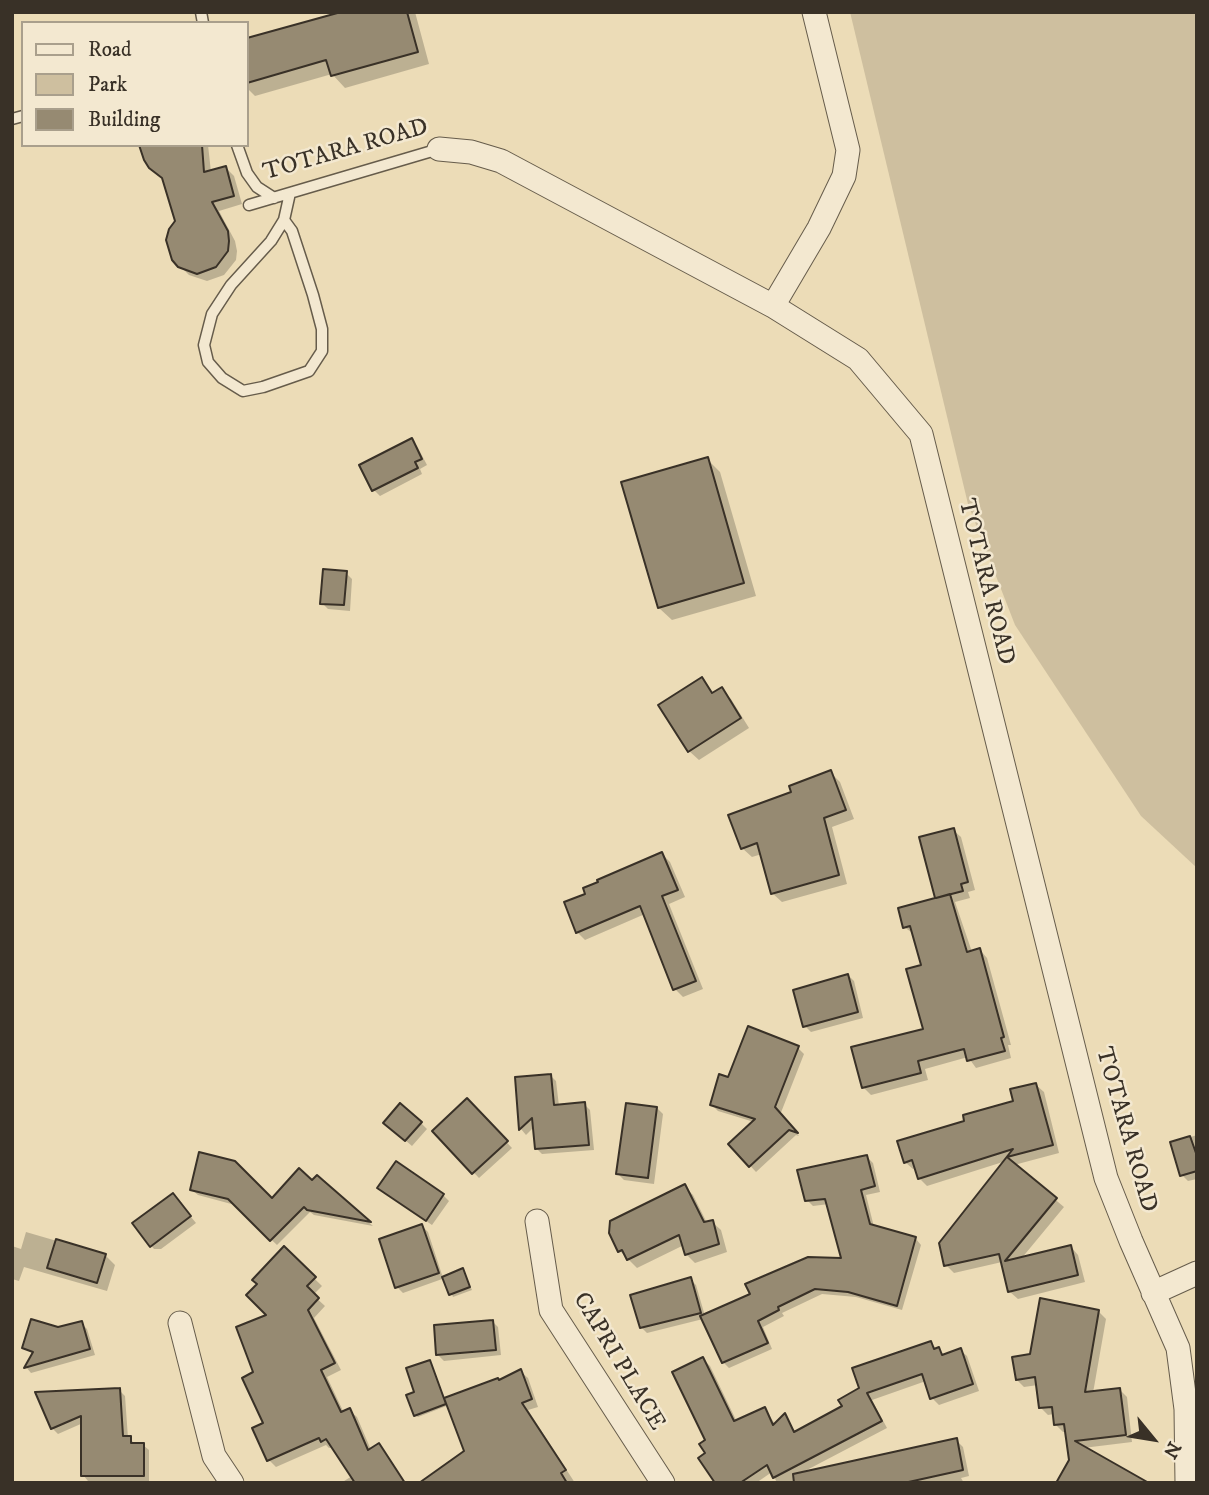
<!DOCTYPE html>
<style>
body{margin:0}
#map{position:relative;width:1209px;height:1495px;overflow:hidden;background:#ecdcb7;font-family:"IM FELL DW Pica",serif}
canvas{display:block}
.frame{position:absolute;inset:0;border:14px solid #393127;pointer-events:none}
.legend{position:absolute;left:21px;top:21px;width:228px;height:126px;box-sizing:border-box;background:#f3e8d0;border:2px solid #a99f8c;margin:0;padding:9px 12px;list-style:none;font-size:21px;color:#393127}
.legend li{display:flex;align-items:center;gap:14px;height:35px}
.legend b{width:35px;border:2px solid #a99f8c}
.north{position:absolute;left:1118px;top:1404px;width:70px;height:70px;-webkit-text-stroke:5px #f3e8d0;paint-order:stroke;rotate:120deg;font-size:19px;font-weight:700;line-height:28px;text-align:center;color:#393127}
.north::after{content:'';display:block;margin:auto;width:24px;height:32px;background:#393127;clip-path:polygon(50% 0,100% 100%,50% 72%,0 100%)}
</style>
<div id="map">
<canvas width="1209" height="1495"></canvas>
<div class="frame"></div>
<ul class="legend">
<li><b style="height:9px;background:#f3e8d0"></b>Road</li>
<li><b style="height:19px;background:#cebf9f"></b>Park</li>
<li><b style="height:19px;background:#968a72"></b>Building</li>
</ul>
<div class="north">N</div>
</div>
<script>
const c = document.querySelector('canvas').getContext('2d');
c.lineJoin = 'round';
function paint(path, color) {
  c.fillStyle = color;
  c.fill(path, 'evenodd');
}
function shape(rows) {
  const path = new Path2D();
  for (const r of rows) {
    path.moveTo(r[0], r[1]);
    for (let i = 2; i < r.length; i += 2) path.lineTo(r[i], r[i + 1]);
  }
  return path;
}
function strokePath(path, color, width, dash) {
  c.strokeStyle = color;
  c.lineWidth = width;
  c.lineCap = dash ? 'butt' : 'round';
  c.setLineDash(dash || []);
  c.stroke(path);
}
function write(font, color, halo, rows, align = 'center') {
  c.font = font + ' "IM FELL DW Pica",serif';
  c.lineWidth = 5;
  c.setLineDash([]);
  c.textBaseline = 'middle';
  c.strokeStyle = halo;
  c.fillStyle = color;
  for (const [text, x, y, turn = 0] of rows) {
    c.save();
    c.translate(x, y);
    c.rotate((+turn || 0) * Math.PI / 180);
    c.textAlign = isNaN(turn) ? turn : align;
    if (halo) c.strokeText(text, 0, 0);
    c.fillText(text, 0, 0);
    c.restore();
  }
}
paint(shape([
 [850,12,1197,12,1197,868,1141,816,1015,625,968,504]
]), '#cebf9f');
paint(shape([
 [346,12,415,12,429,64,345,88,332,74,255,96,247,88,247,40],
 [143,145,208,145,211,172,226,168,234,176,242,204,219,211,235,241,237,251,236,260,224,275,207,281,189,275,173,259,177,221,165,180,151,167],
 [411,440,417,446,427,465,420,469,422,474,380,496,374,490,361,466],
 [707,459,720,472,756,596,672,620,659,608],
 [346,573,352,579,350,611,328,609,322,603],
 [702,680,714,694,721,690,731,699,749,728,699,760,689,751],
 [830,772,840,782,854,819,832,827,847,884,782,902,772,893,762,854,752,857,742,848,794,793],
 [953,830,961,837,975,890,968,892,970,898,955,902,972,952,980,950,987,958,1011,1045,1008,1045,1011,1058,976,1068,968,1057,925,1069,928,1080,871,1095,863,1087,925,1031,923,967,914,934,904,927,938,899],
 [662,854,670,862,685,897,669,904,703,989,683,997,675,989,645,914,585,940,577,932,588,895],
 [848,975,854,981,863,1018,811,1032,805,1026],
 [798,1048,804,1054,780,1115,799,1136,796,1135,756,1172,730,1144,754,1122,718,1111,712,1105],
 [550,1075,556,1081,559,1106,584,1104,590,1110,594,1150,542,1154,536,1148,534,1127,526,1135,521,1129,517,1078],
 [1036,1085,1044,1092,1059,1153,1014,1165,1064,1207,1021,1259,1071,1247,1078,1255,1085,1282,1018,1299,1010,1292,1002,1262,954,1273,946,1265,1006,1161,927,1186,919,1178,916,1168,913,1169,905,1162,967,1122,1015,1102],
 [467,1100,512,1148,479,1178,434,1131],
 [657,1108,663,1114,654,1184,624,1180,618,1174],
 [421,1123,427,1129,412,1146,391,1128],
 [1197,1135,1197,1179,1188,1181,1182,1175,1172,1143],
 [867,1157,873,1163,880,1192,866,1195,874,1227,916,1239,921,1245,902,1310,856,1297,822,1294,782,1313,784,1316,763,1327,772,1349,729,1368,723,1362,703,1319,647,1333,641,1327,690,1279,696,1285,705,1316,843,1260,829,1204,813,1206,807,1200],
 [317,1177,373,1226,314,1215,310,1212,277,1245,235,1205,198,1195,192,1190,272,1201,312,1183],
 [685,1187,693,1195,707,1223,712,1222,721,1230,727,1252,695,1263,686,1254,684,1245,637,1268,620,1251],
 [386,1194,443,1195,449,1201,432,1225],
 [173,1195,196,1223,161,1249,154,1249,148,1242],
 [422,1226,428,1232,443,1278,462,1270,472,1290,453,1297,445,1278,403,1293,397,1287],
 [26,1232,105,1255,115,1265,107,1291,24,1267,19,1281,12,1279,12,1246,21,1249],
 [284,1249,322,1286,313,1295,325,1306,314,1318,341,1370,327,1377,344,1413,349,1410,357,1417,371,1450,379,1445,406,1483,341,1483,352,1476,333,1447,329,1448,326,1445,276,1467,269,1460,266,1424,255,1373,269,1315,259,1284],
 [1098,1311,1106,1319,1093,1393,1119,1389,1127,1397,1132,1442,1083,1448,1070,1460,1067,1432,1063,1432,1056,1425,1054,1414,1048,1415,1041,1408,1038,1385,1024,1387,1017,1380,1031,1356],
 [492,1321,498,1327,501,1355,444,1361,438,1355],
 [81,1323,87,1329,95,1355,31,1373,26,1367,33,1354,24,1347,58,1329],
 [930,1343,945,1355,960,1350,967,1356,979,1391,939,1405,932,1398,926,1381,872,1400,887,1428,803,1472,956,1440,963,1447,969,1476,961,1478,964,1483,777,1483,772,1472,756,1483,717,1483,707,1453,703,1359,710,1366,737,1422,764,1409,776,1425,785,1416,796,1433,844,1407],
 [430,1362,445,1399,498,1380,500,1382,520,1371,528,1378,538,1407,528,1410,575,1483,422,1483,466,1452,449,1405,418,1417,415,1415,416,1393],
 [119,1390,125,1396,128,1438,137,1445,143,1445,149,1450,149,1481,88,1481,83,1475,83,1423,58,1434,52,1428]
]), '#0003');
const building = shape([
 [341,12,407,12,418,52,331,76,326,60,247,83,247,38,341,12],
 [139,145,202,145,204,172,226,166,234,196,212,202,228,231,229,241,228,251,216,267,197,274,178,267,172,260,166,240,169,229,175,221,162,178,149,168,144,160,139,145],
 [412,438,422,459,415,462,418,468,372,491,359,465,412,438],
 [708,457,744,583,658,608,621,482,708,457],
 [323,569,347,571,344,605,320,604,323,569],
 [702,677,712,693,722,687,741,718,688,752,658,705,702,677],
 [831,770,846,810,824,818,839,875,771,894,757,843,741,849,728,815,791,792,789,786,831,770],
 [954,828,968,882,961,884,963,891,936,898,950,894,967,952,980,948,1004,1037,1001,1038,1005,1051,967,1061,964,1049,918,1061,921,1073,862,1088,851,1047,923,1029,906,969,921,965,910,926,903,928,898,908,935,898,919,837,954,828],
 [662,852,678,890,662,896,696,981,673,990,640,906,576,933,564,902,585,894,583,888,598,882,597,880,662,852],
 [848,974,858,1012,803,1027,793,990,848,974],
 [748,1026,799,1046,775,1107,798,1133,789,1130,749,1167,728,1144,755,1119,710,1105,719,1074,728,1077,748,1026],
 [551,1074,554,1105,585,1102,589,1145,535,1149,532,1118,519,1130,515,1077,551,1074],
 [1036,1083,1053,1145,1007,1157,1057,1198,1005,1261,1071,1245,1078,1275,1008,1292,999,1254,944,1266,939,1243,1013,1149,918,1179,912,1160,904,1163,897,1141,964,1121,963,1115,1013,1101,1010,1089,1036,1083],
 [467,1098,508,1141,472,1174,432,1131,467,1098],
 [400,1103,422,1122,405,1141,383,1123,400,1103],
 [626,1103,657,1107,648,1178,616,1174,626,1103],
 [1190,1136,1197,1156,1197,1171,1180,1176,1170,1142,1190,1136],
 [199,1152,235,1161,272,1198,299,1168,312,1180,317,1175,371,1222,307,1210,304,1207,270,1241,228,1199,190,1190,199,1152],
 [867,1155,875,1186,861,1190,870,1224,916,1237,897,1306,848,1292,815,1289,778,1307,779,1310,758,1321,768,1343,722,1363,700,1316,750,1294,745,1284,808,1257,841,1258,825,1199,805,1201,797,1170,867,1155],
 [396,1161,444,1194,426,1221,377,1188,396,1161],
 [685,1184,704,1222,713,1220,719,1244,685,1255,679,1235,627,1260,622,1250,618,1252,609,1233,610,1221,685,1184],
 [173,1193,191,1216,150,1247,132,1223,173,1193],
 [422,1224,439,1273,395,1288,379,1239,422,1224],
 [56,1239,106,1254,97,1283,47,1268,56,1239],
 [284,1246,316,1277,307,1286,319,1298,308,1310,335,1363,321,1370,341,1412,350,1408,368,1450,379,1443,405,1483,355,1483,326,1439,321,1442,319,1438,267,1461,252,1428,263,1423,242,1378,253,1372,236,1327,266,1315,246,1295,257,1284,252,1280,284,1246],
 [463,1268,470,1287,449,1295,442,1277,463,1268],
 [691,1277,701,1313,640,1328,630,1295,691,1277],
 [1040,1298,1099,1310,1085,1392,1120,1388,1126,1435,1075,1441,1149,1483,1056,1483,1069,1460,1064,1424,1054,1425,1052,1407,1039,1408,1035,1377,1016,1380,1012,1357,1030,1354,1040,1298],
 [31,1319,58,1327,82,1321,90,1349,24,1368,33,1352,22,1348,31,1319],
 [493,1320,496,1350,436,1355,434,1325,493,1320],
 [931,1341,934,1349,939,1347,942,1355,961,1348,973,1384,930,1399,922,1374,867,1393,882,1421,773,1478,767,1465,740,1483,715,1483,698,1458,705,1453,699,1444,705,1440,672,1372,703,1357,734,1421,765,1407,773,1425,785,1413,794,1432,842,1406,838,1400,859,1388,852,1368,931,1341],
 [430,1360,446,1404,414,1416,406,1395,414,1392,406,1368,430,1360],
 [521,1369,532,1399,522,1403,566,1470,561,1473,567,1483,419,1483,464,1451,444,1398,498,1378,499,1380,521,1369],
 [120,1388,123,1436,131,1436,131,1443,144,1443,144,1476,81,1476,81,1416,51,1429,35,1392,120,1388],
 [957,1438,963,1470,904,1483,794,1483,793,1474,957,1438]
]);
paint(building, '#968a72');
strokePath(building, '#393127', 2);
const lane = shape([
 [201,12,203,23],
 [12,119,23,116],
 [237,145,247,173,257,187,274,198],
 [249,205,439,149],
 [284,220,292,231,313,295,322,329,322,351,309,371,263,387,243,391,222,378,208,362,204,345,212,314,231,285,271,241,284,220,290,193]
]);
const street = shape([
 [439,149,471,152,501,161,773,306,858,359,921,434,1106,1178,1131,1241,1178,1348,1186,1409,1187,1483],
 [773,306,819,228,844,176,848,150,814,12],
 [537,1221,551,1310,663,1483],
 [1153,1293,1197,1273],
 [180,1323,214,1456,232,1483]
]);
strokePath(lane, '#665c4b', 13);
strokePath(street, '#665c4b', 25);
strokePath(lane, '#f3e8d0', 10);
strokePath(street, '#f3e8d0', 23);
write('24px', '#393127', '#f3e8d0', [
 ["TOTARA ROAD",346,151,-16],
 ["TOTARA ROAD",985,582,76],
 ["TOTARA ROAD",1125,1130,74],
 ["CAPRI PLACE",618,1362,59]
]);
</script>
